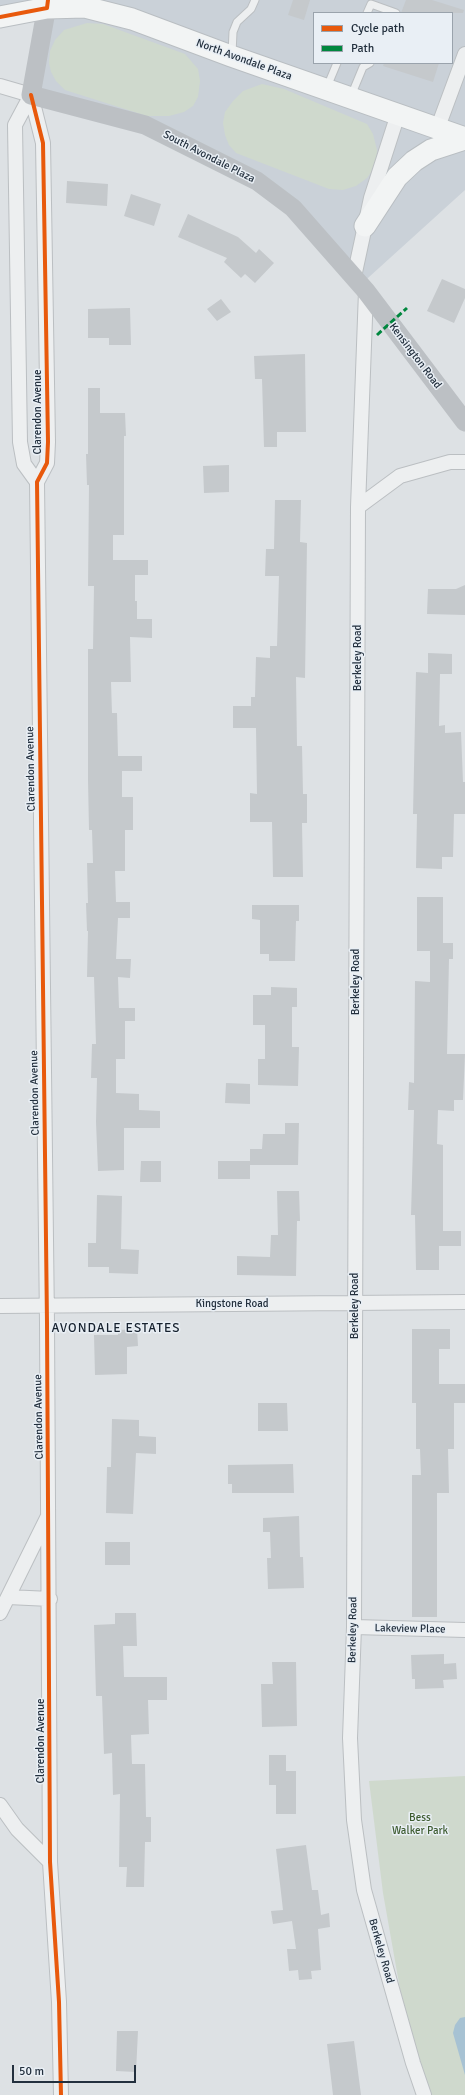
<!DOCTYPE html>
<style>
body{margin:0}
#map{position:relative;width:465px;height:2095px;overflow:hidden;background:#dde1e4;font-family:Signika,sans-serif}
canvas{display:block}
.legend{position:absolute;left:313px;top:12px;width:140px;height:52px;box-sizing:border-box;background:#e9eff5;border:1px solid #9aa3ac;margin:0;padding:5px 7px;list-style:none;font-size:12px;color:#23303e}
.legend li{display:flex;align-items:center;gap:8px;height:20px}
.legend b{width:20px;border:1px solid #9aa3ac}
.scale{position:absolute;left:12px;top:2065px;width:124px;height:18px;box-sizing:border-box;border:2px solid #23303e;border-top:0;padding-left:5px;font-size:12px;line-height:14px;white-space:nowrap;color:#23303e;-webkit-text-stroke:3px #e9eff5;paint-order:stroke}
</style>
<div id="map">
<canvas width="465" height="2095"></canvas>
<ul class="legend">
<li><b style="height:5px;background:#e8590c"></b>Cycle path</li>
<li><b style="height:5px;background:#00873e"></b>Path</li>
</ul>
<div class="scale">50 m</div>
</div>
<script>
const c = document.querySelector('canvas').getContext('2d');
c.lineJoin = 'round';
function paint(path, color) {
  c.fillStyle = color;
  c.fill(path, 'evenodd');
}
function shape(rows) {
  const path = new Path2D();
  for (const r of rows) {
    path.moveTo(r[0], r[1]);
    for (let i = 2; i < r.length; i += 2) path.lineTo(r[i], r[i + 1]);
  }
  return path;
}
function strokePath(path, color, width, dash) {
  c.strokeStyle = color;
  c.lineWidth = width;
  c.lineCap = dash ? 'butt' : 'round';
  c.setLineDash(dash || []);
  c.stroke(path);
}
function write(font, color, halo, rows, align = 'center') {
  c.font = font + ' Signika,sans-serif';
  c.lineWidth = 3;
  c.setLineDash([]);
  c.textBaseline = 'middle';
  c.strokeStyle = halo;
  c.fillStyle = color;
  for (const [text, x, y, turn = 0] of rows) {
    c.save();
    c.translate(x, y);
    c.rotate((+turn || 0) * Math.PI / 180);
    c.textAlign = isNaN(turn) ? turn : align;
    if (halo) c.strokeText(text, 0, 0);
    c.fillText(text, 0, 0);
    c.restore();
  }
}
paint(shape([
 [0,0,465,0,465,190,358,287,278,194,145,125,31,95,47,8,0,19],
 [314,13,452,13,452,63,314,63]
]), '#cad1d8');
paint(shape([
 [87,23,103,24,185,54,198,69,200,81,198,97,193,106,184,112,169,116,147,116,65,90,56,81,51,72,49,63,50,51,55,40,64,30],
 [262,84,284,89,367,124,373,134,377,150,376,165,367,178,356,186,343,190,329,189,236,153,229,145,225,135,223,123,225,112,233,101,243,91],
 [465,1776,465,2095,427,2095,400,1989,383,1893,369,1781]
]), '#cfd9cd');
paint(shape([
 [465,2017,465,2075,453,2033,455,2025,460,2018]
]), '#a7c2d3');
paint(shape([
 [293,0,310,0,304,20,288,15],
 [406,0,432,0,464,10,463,13,401,13],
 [384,63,439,63,433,82,383,66],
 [67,181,108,184,107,206,66,203],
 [131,194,161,204,154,226,124,216],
 [188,214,238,237,256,253,259,249,274,263,255,283,245,274,241,278,224,262,227,258,178,237],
 [442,279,465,289,465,298,454,323,427,311],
 [221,299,231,312,217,321,207,309],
 [130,308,131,345,109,345,109,338,88,338,88,309],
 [305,354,306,432,277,432,277,447,264,447,262,379,255,379,254,356],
 [88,388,100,388,100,413,125,413,126,436,124,436,124,535,113,535,113,560,148,560,148,575,135,575,135,601,137,601,137,619,152,619,152,638,130,637,131,682,111,682,112,713,117,713,118,756,142,756,142,771,122,771,122,797,133,797,133,830,125,830,125,871,115,871,116,902,130,902,130,918,118,918,116,959,131,959,130,978,118,977,119,1008,135,1008,135,1021,125,1021,125,1059,116,1059,116,1093,139,1094,139,1110,160,1111,160,1128,124,1128,124,1170,98,1171,96,1122,97,1078,91,1078,92,1044,96,1044,94,977,87,977,88,931,87,931,86,903,88,903,87,863,93,863,92,830,89,830,88,780,88,649,93,649,94,586,88,586,89,485,87,485,86,454,88,454],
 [229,465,229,492,204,493,203,466],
 [275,500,301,500,300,542,307,543,305,678,296,677,297,746,302,746,303,794,307,794,307,823,302,823,303,877,273,877,272,822,250,822,250,793,257,794,256,728,233,728,233,706,251,706,251,697,255,697,256,657,270,658,270,646,277,646,279,576,265,576,266,549,274,549],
 [465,585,465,615,427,614,428,589,456,589],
 [428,653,452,654,452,674,440,674,439,726,445,725,445,733,461,732,463,782,465,782,465,814,454,814,453,857,442,857,442,869,416,868,417,814,413,814,416,672,428,673],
 [417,897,443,897,443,943,453,943,453,959,449,959,447,1054,465,1054,463,1100,454,1100,454,1111,438,1110,437,1144,443,1145,443,1231,461,1231,461,1246,439,1246,439,1270,416,1270,415,1215,411,1215,414,1110,408,1110,409,1082,414,1083,415,981,430,982,430,951,417,951],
 [252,905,299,905,299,921,296,921,295,961,269,961,269,954,260,954,260,920,252,919],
 [271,987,297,988,297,1007,292,1007,292,1047,299,1047,298,1086,258,1085,258,1059,265,1059,265,1025,253,1025,253,995,271,995],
 [226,1083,250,1084,250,1104,225,1103],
 [285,1123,299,1123,298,1165,250,1165,250,1149,262,1149,263,1134,285,1134],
 [141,1161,161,1161,161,1182,140,1182],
 [218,1161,250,1161,250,1179,218,1179],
 [277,1191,299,1191,300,1221,297,1221,296,1276,237,1275,237,1256,270,1257,271,1235,278,1235],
 [97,1195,122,1196,121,1249,139,1250,138,1274,109,1273,109,1267,88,1267,88,1243,96,1243],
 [137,1329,138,1346,127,1347,127,1374,95,1375,94,1335,118,1335,118,1330],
 [412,1329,450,1329,450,1349,439,1349,439,1384,465,1384,465,1403,454,1403,454,1449,448,1449,449,1493,437,1493,437,1617,412,1617,412,1475,421,1475,420,1449,416,1449,416,1403,412,1403],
 [258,1403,287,1403,288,1431,258,1431],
 [112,1419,139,1420,139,1436,156,1437,156,1454,136,1453,133,1514,106,1513,107,1467,111,1467],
 [293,1464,294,1493,232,1493,232,1484,228,1484,228,1465],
 [299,1516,300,1557,303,1557,304,1588,268,1589,267,1558,271,1558,270,1532,263,1532,263,1518],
 [105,1542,130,1542,130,1565,105,1565],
 [115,1613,136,1613,137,1646,123,1646,124,1677,167,1677,167,1700,148,1700,149,1734,131,1735,132,1764,145,1764,146,1817,151,1817,151,1842,145,1842,144,1887,126,1887,127,1867,119,1867,120,1794,113,1795,112,1753,104,1754,102,1696,96,1696,94,1625,115,1624],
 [444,1654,444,1664,456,1663,457,1679,443,1680,444,1688,415,1689,415,1679,412,1679,411,1655],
 [272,1662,296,1662,297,1726,262,1727,261,1684,273,1684],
 [269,1755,286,1755,286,1771,296,1771,296,1814,276,1814,276,1785,269,1785],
 [306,1845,312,1890,318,1890,321,1915,329,1913,330,1927,318,1929,321,1970,311,1971,312,1979,299,1980,298,1970,289,1971,287,1949,296,1949,292,1921,273,1924,271,1911,283,1910,276,1849],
 [117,2031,138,2031,136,2072,116,2071],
 [354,2041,361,2095,333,2095,327,2044]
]), '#c5c9cc');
const lane = shape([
 [367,13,371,4,396,13],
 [232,54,233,32,237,22,251,9,255,0],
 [327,87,337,63],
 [351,96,363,67,370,63]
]);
const street = shape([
 [0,86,31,95],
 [31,95,43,143,48,442,47,463,37,482,47,1323,50,1862,59,2002,61,2095],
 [31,95,15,125,20,442,24,464,37,482],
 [438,127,465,54],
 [354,277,371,198,398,114],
 [366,291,358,507,354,1627,350,1738,354,1820,364,1890,413,2063,424,2095],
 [358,507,400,476,450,462,465,462],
 [0,1306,465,1302],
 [8,1597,50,1599],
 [0,1613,48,1516],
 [354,1627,465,1630],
 [0,1805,17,1829,50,1862]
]);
const primary = shape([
 [0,17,47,8,85,7,132,19,231,56,465,138],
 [365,226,397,177,414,161,431,150,465,139]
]);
strokePath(lane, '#bbbfc2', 9);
strokePath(street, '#bbbfc2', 16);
strokePath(primary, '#b9bec2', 23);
strokePath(lane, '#edeff0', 7);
strokePath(street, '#edeff0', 14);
strokePath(shape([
 [48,0,31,95,145,125,257,181,293,208,366,291,465,422]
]), '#bcc0c4', 19);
strokePath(primary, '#f2f4f4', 21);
strokePath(shape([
 [377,335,407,308]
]), '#00873e', 3, [6, 3]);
strokePath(shape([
 [0,17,47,8,48,0],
 [31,95,43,143,48,442,47,463,37,482,47,1323,50,1862,59,2002,61,2095]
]), '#e8590c', 4);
write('11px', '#23303e', '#e9eff5', [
 ["North Avondale Plaza",244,60,20],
 ["South Avondale Plaza",209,157,27],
 ["Kensington Road",415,356,53],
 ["Clarendon Avenue",38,412,-90],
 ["Berkeley Road",358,658,-90],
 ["Clarendon Avenue",31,769,-91],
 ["Berkeley Road",356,982,-90],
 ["Clarendon Avenue",35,1093,-91],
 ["Kingstone Road",232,1304],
 ["Berkeley Road",355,1306,-90],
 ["Clarendon Avenue",39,1417,-91],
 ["Lakeview Place",410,1629,1],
 ["Berkeley Road",353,1630,-89],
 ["Clarendon Avenue",41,1741,-90],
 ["Berkeley Road",381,1951,74]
]);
write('11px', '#3d5b2f', '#e9eff5', [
 ["Bess",420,1818],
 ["Walker Park",420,1831]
]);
c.letterSpacing = '1px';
write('13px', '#16212e', '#e9eff5', [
 ["AVONDALE ESTATES",116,1329]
]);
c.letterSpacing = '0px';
</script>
